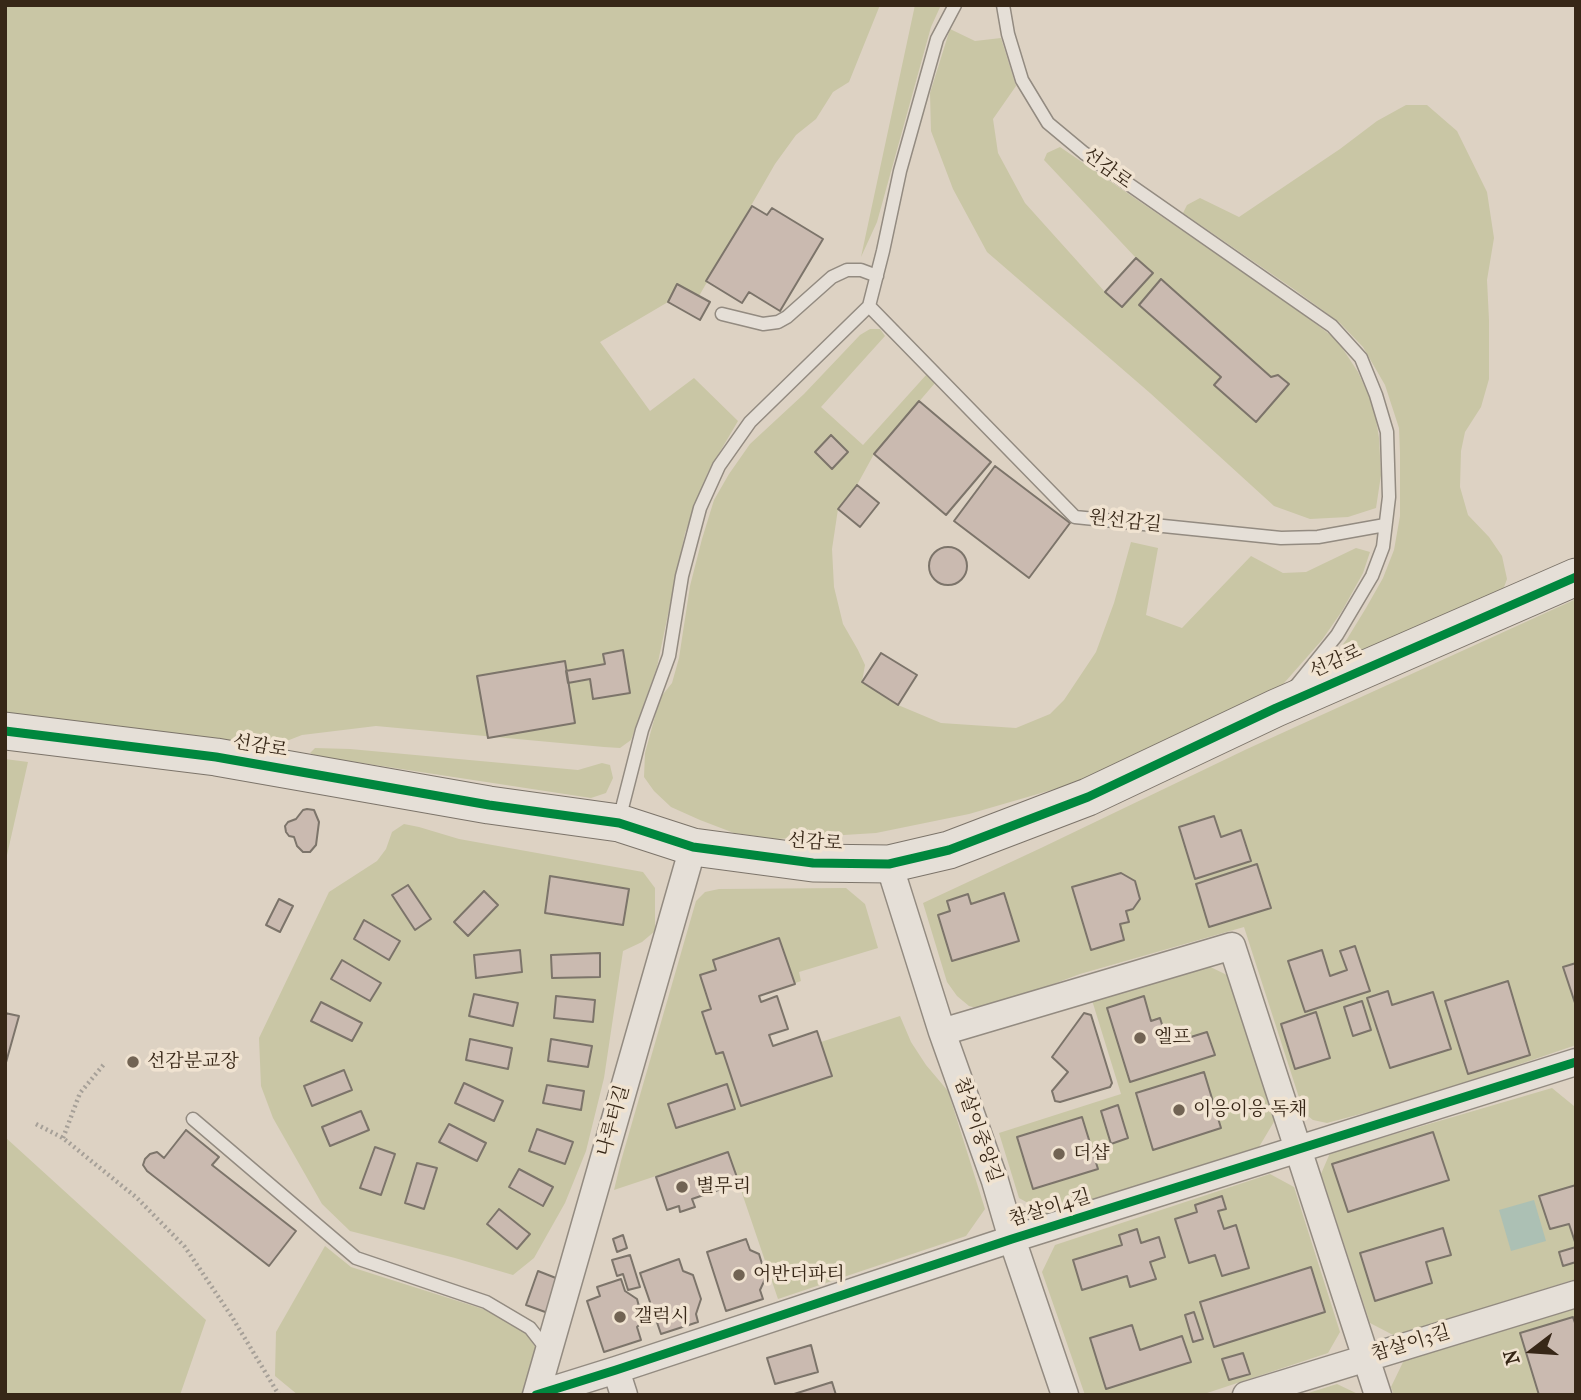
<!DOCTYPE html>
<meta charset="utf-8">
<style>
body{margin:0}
#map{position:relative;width:1581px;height:1400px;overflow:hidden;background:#ddd2c3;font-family:"IM FELL French Canon",serif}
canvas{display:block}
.frame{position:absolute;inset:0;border:7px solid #372717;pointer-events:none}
.north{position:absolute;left:1497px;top:1316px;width:70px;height:70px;-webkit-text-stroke:5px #f0e3d1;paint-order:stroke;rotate:253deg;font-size:19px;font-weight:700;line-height:28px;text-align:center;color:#372717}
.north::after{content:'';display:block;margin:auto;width:24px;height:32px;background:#372717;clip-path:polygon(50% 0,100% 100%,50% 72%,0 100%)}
</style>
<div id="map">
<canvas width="1581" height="1400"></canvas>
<div class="frame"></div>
<div class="north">N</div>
</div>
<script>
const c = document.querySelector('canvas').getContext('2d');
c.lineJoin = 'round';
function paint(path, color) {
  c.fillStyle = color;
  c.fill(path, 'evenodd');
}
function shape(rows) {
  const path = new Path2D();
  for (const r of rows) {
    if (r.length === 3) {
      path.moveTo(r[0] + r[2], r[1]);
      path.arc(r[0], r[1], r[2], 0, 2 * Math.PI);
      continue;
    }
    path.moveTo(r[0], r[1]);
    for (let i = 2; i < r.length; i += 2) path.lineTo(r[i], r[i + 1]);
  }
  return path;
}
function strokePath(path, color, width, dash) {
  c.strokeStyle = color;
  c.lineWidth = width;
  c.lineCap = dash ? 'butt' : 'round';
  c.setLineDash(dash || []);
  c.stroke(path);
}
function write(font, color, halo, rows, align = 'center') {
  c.font = font + ' "IM FELL French Canon","Noto Serif KR",serif';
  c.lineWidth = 7;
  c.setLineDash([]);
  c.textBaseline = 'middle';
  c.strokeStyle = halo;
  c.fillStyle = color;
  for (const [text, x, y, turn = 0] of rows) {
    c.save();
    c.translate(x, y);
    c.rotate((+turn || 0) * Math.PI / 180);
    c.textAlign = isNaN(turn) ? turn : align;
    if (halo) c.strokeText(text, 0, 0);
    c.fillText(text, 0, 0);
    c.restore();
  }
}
paint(shape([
 [5,5,880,5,849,82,833,92,816,119,796,135,775,164,699,296,677,285,668,302,600,342,650,411,694,378,738,421,708,472,685,533,657,667,631,740,620,748,604,747,376,726,302,735,266,749,58,726,5,713],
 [915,5,941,5,931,27,877,222,861,257],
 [950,29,975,41,1001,38,1016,86,993,119,998,153,1025,203,1105,292,1122,307,1153,273,1136,258,1044,160,1047,153,1060,147,1291,305,1337,340,1358,372,1374,407,1379,438,1381,475,1376,508,1348,517,1310,519,1274,506,1150,393,987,252,953,189,931,131,930,93],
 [1161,280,1271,377,1278,375,1289,384,1221,377,1139,305],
 [1406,105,1427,105,1457,131,1487,192,1494,238,1487,280,1489,320,1489,379,1481,407,1465,432,1461,451,1460,487,1468,515,1489,537,1502,556,1507,579,1503,590,1324,669,1347,639,1366,608,1383,578,1394,550,1400,516,1400,453,1399,428,1385,385,1363,347,1340,323,1295,290,1183,213,1187,205,1200,198,1239,217,1340,149,1377,121],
 [870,329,880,329,885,336,821,407,863,445,927,374,935,383,874,454,857,485,838,509,832,549,834,587,843,624,858,650,865,665,862,682,898,705,941,723,1016,728,1050,714,1064,700,1096,652,1114,603,1131,542,1158,548,1146,615,1182,628,1251,556,1283,573,1306,572,1356,548,1370,552,1363,573,1342,611,1322,640,1270,699,1086,780,969,814,876,833,812,837,776,839,734,833,700,820,671,807,654,791,644,777,645,753,660,698,672,683,679,658,690,586,702,539,714,500,729,474,750,444,804,394,860,335],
 [1576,599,1576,1045,1424,1097,1327,1123,1313,1120,1304,1113,1244,927,1080,974,984,1010,969,1006,957,996,947,982,923,903,1041,848,1247,749],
 [315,748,350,749,578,770,602,763,610,765,613,778,606,793,591,798,316,756,310,753],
 [5,759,28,762,5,864],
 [404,824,419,827,459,839,643,872,655,888,655,931,642,942,623,951,604,1078,586,1151,565,1203,534,1258,513,1275,455,1258,350,1231,322,1204,273,1118,261,1086,259,1038,329,892,377,861,386,849,392,832],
 [846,888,865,904,878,948,799,972,801,981,759,996,773,1046,817,1031,821,1042,900,1016,911,1042,926,1065,948,1091,985,1209,966,1236,778,1299,728,1152,614,1190,621,1161,696,901,705,892,719,889],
 [1200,962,1227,975,1275,1120,1259,1147,1048,1214,1019,1198,999,1133,1121,1094,1091,997],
 [1552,1088,1574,1106,1576,1112,1576,1279,1395,1336,1370,1323,1321,1174,1330,1153],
 [5,1137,206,1320,180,1395,5,1395],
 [1270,1174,1294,1187,1340,1332,1328,1353,1201,1395,1085,1395,1042,1272,1055,1245],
 [325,1246,351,1267,483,1309,525,1331,539,1353,526,1395,298,1395,275,1376,276,1332],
 [1576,1308,1576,1395,1394,1395,1391,1387,1405,1358],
 [1337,1384,1360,1395,1302,1395]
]), '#c9c6a5');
paint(shape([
 [1534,1200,1546,1241,1511,1251,1499,1210]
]), '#acc0b4');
const building = shape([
 [752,206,767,215,772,208,823,239,780,311,749,292,742,303,706,281,752,206],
 [1136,258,1153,273,1122,307,1105,292,1136,258],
 [1161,279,1271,377,1278,375,1289,384,1256,422,1214,385,1221,377,1139,305,1161,279],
 [677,284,710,302,700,320,668,302,677,284],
 [919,401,991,462,946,515,874,454,919,401],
 [831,435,848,452,832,469,815,452,831,435],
 [995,466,1070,523,1029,578,954,521,995,466],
 [857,485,879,503,860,527,838,509,857,485],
 [948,566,19],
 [623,650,630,693,593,699,590,679,568,683,566,671,605,664,603,654,623,650],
 [881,653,917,675,898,705,862,682,881,653],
 [565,661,575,723,488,738,477,676,565,661],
 [307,809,314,810,319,822,316,845,310,852,303,852,297,846,294,837,289,836,286,832,285,826,288,822,296,819,303,810,307,809],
 [1214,816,1221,837,1241,830,1251,861,1195,879,1179,827,1214,816],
 [1257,864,1271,908,1209,927,1196,884,1257,864],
 [1121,873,1135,881,1140,899,1133,909,1126,911,1129,922,1120,924,1124,940,1091,950,1072,887,1121,873],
 [550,876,629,889,623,925,545,913,550,876],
 [408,885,431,919,415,930,392,895,408,885],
 [484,891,498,905,468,936,454,922,484,891],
 [1004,893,1019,941,952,961,938,915,950,911,947,901,968,894,971,904,1004,893],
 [279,899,293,906,280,932,266,925,279,899],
 [364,920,400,941,389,960,354,939,364,920],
 [779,938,795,984,759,996,761,1002,777,996,788,1029,769,1035,773,1046,817,1031,832,1076,741,1106,723,1052,716,1054,702,1012,711,1009,700,975,716,970,713,960,779,938],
 [1355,946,1370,991,1305,1012,1288,961,1322,950,1330,976,1347,970,1340,951,1355,946],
 [520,950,522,972,476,978,474,955,520,950],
 [600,953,600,977,552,978,551,955,600,953],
 [342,960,381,983,370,1001,331,979,342,960],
 [1576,963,1576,1006,1563,967,1576,963],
 [1508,981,1530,1055,1468,1074,1445,1001,1508,981],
 [1388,991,1392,1005,1433,992,1451,1049,1390,1068,1367,998,1388,991],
 [474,994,518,1003,513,1026,469,1016,474,994],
 [556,996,595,1000,593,1022,554,1018,556,996],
 [1144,996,1151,1021,1160,1018,1168,1044,1207,1032,1215,1055,1130,1082,1107,1008,1144,996],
 [1362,1001,1371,1030,1353,1036,1344,1007,1362,1001],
 [321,1002,362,1023,352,1041,311,1021,321,1002],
 [1316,1012,1330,1058,1295,1069,1281,1024,1316,1012],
 [5,1013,19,1016,5,1066,5,1013],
 [1084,1013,1091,1015,1112,1083,1110,1087,1060,1102,1055,1101,1052,1091,1068,1072,1052,1057,1084,1013],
 [470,1039,512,1048,508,1069,466,1060,470,1039],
 [551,1039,592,1046,588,1067,548,1061,551,1039],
 [344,1070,352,1090,312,1106,304,1086,344,1070],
 [1204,1072,1221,1128,1153,1150,1136,1093,1204,1072],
 [464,1083,503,1101,494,1121,455,1103,464,1083],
 [727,1084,735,1109,676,1128,668,1104,727,1084],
 [547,1085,584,1091,581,1110,543,1103,547,1085],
 [1118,1105,1128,1138,1111,1144,1101,1111,1118,1105],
 [361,1111,369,1130,330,1146,322,1127,361,1111],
 [1082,1117,1098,1169,1033,1189,1017,1137,1082,1117],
 [449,1124,486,1143,477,1161,439,1142,449,1124],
 [537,1129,573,1142,565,1164,529,1151,537,1129],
 [186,1130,219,1157,212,1165,296,1231,269,1266,147,1171,143,1165,145,1159,150,1154,157,1152,164,1158,186,1130],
 [1433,1132,1449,1180,1348,1212,1332,1164,1433,1132],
 [375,1147,395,1154,381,1195,360,1188,375,1147],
 [728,1152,739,1183,692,1199,695,1207,680,1212,679,1206,667,1210,656,1177,728,1152],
 [417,1163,437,1168,424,1209,405,1203,417,1163],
 [519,1169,553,1187,543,1206,509,1187,519,1169],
 [1576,1185,1576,1245,1569,1224,1550,1229,1539,1196,1576,1185],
 [1222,1196,1226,1209,1218,1211,1224,1229,1236,1225,1249,1268,1222,1276,1215,1255,1189,1263,1175,1219,1197,1212,1195,1205,1222,1196],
 [499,1209,530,1234,517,1249,487,1224,499,1209],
 [1443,1228,1451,1255,1426,1262,1432,1283,1375,1301,1360,1253,1443,1228],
 [1137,1229,1141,1243,1159,1237,1165,1257,1150,1262,1156,1279,1130,1287,1127,1276,1082,1290,1073,1260,1122,1245,1119,1235,1137,1229],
 [623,1235,627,1248,617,1252,613,1239,623,1235],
 [746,1239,750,1250,759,1254,766,1277,760,1290,763,1299,726,1311,707,1252,746,1239],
 [1576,1247,1576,1262,1563,1266,1559,1252,1576,1247],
 [630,1255,640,1287,628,1290,623,1274,617,1276,612,1260,630,1255],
 [679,1259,683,1271,693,1275,701,1299,696,1314,698,1322,661,1334,640,1273,679,1259],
 [1311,1267,1325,1312,1214,1347,1200,1302,1311,1267],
 [538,1271,561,1280,548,1313,526,1305,538,1271],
 [621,1279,625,1291,637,1299,643,1321,637,1327,641,1340,604,1352,587,1301,600,1296,597,1287,621,1279],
 [1194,1312,1203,1339,1193,1342,1185,1315,1194,1312],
 [1573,1317,1576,1326,1576,1395,1539,1395,1520,1333,1573,1317],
 [1132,1325,1140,1350,1182,1336,1191,1362,1106,1389,1090,1338,1132,1325],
 [811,1345,818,1372,775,1384,767,1358,811,1345],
 [1243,1353,1250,1374,1229,1380,1222,1359,1243,1353],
 [832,1382,836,1395,791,1395,832,1382]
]);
paint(building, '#cabab0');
strokePath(building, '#7c746a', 2);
const lane = shape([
 [1003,5,1008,34,1022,80,1048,123,1084,153,1332,326,1361,358,1376,395,1387,432,1389,497,1383,547,1372,576,1337,635,1295,687],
 [869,306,1075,517,1281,538,1318,537,1385,525],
 [722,314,763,324,778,322,787,317,832,277,847,270,861,270,877,276],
 [619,820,642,730,669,656,682,576,700,508,719,466,750,422,869,306,883,251,900,171,937,39,955,5],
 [193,1119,356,1258,486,1302,530,1328,548,1351]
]);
const street = shape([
 [889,864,942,1032,995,1181,1012,1239,1065,1395],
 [942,1032,1232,946,1378,1395],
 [616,1370,624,1395],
 [536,1395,616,1370,1012,1239,1576,1062],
 [536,1395,693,847],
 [1246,1395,1576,1294]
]);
const secondary = shape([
 [5,731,216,757,489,805,619,823,693,847,813,863,889,864,949,850,1088,797,1276,708,1576,577]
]);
strokePath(lane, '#938b81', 15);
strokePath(street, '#938b81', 29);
strokePath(secondary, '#7c746a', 39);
strokePath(shape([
 [36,1124,63,1138,137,1198,185,1247,232,1317,279,1395],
 [63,1138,80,1093,105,1063]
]), '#a6a098', 4.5, [2, 3.5]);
strokePath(lane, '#e5dfd7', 12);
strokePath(street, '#e5dfd7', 26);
strokePath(secondary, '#e5dfd7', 37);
strokePath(shape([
 [5,731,216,757,489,805,619,823,693,847,813,863,889,864,949,850,1088,797,1276,708,1576,577],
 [536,1395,616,1370,1012,1239,1576,1062]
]), '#00873e', 9);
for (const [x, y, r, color] of [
 [1140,1038,7,"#716353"],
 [133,1062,7,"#716353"],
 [1179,1110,7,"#716353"],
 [1059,1154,7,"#716353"],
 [682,1187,7,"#716353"],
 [739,1275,7,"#716353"],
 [620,1317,7,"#716353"]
]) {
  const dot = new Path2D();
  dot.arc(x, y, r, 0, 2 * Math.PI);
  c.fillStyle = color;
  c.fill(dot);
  strokePath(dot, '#f0e3d1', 2.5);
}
write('19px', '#372717', '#f0e3d1', [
 ["선감로",1107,169,36],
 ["원선감길",1125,522,6],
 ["선감로",1336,662,-24],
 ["선감로",260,747,10],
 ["선감로",815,843,4],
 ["나루터길",614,1121,-74],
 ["참살이중앙길",977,1130,71],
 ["참살이4길",1050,1209,-17],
 ["참살이3길",1411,1344,-17]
]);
write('19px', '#372717', '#f0e3d1', [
 ["엘프",1154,1038],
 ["선감분교장",147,1062],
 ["이응이응 독채",1193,1110],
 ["더샵",1073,1154],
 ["별무리",696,1187],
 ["어반더파티",753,1275],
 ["갤럭시",634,1317]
], 'left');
</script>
